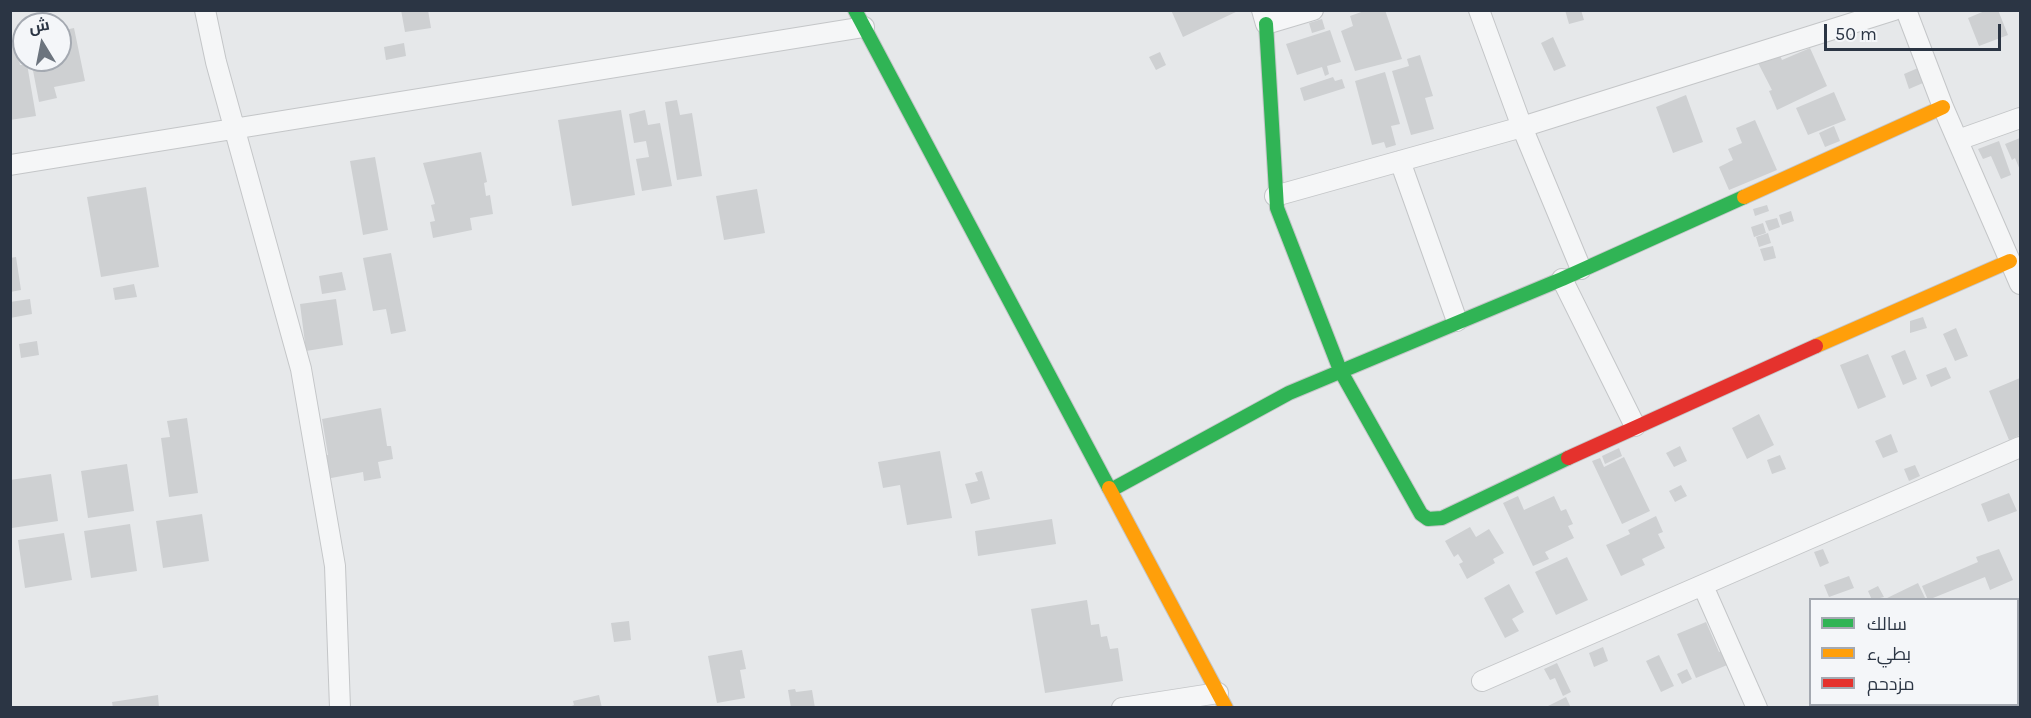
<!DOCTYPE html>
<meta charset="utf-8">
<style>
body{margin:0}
#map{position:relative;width:2031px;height:718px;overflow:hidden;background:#e6e8ea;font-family:Karla,Cairo,sans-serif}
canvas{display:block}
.frame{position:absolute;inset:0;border:12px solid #2b3544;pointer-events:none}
.legend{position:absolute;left:1809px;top:598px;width:210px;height:108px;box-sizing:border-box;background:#f4f6f9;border:2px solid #a4a9b1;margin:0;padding:8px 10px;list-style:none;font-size:18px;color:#2b3544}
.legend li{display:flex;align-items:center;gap:12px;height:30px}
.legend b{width:30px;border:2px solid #a4a9b1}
.north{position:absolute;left:12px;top:12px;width:60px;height:60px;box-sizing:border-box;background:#f4f6f9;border:2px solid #a4a9b1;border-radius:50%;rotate:350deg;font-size:16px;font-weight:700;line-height:24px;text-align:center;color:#2b3544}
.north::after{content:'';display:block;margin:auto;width:21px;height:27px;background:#6c747e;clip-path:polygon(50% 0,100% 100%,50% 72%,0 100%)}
.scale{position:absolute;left:1824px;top:24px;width:177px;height:27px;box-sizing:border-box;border:3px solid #2b3544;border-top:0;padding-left:8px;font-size:18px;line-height:21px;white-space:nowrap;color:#2b3544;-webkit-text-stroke:4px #f4f6f9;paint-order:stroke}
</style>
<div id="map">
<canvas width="2031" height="718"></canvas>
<div class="frame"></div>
<ul class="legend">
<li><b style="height:8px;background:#30b455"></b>سالك</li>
<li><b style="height:8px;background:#ff9f0a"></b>بطيء</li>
<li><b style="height:8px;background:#e5322d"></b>مزدحم</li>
</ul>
<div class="north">ش</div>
<div class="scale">50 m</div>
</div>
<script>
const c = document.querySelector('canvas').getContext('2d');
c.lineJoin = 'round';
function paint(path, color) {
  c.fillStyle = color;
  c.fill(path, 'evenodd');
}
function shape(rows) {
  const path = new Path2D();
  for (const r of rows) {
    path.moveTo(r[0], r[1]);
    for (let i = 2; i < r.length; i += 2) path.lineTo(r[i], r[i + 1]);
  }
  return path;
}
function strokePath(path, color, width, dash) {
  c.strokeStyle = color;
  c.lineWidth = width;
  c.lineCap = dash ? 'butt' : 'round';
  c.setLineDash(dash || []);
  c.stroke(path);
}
paint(shape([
 [401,10,428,10,431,28,405,32],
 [1171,10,1240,10,1183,37],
 [1367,10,1385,10,1402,59,1355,71,1341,31,1353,26,1350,16],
 [1565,10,1581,10,1584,20,1569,24],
 [1987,10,1998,10,2008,35,1979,46,1968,18],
 [1322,19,1325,29,1312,33,1309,23],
 [74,28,85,81,54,87,57,98,39,102,31,60,60,60,60,31],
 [1330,30,1341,62,1327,66,1329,74,1325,76,1322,67,1297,75,1286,44],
 [1553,37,1566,66,1554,71,1541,43],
 [16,43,20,65,27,64,36,116,10,120,10,44],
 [404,43,406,56,386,60,384,47],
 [1810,48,1827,86,1777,110,1769,91,1772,90,1757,61,1778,51,1782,60],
 [1160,52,1166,65,1156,70,1149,57],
 [1420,55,1433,96,1425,98,1434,129,1411,135,1392,71,1409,66,1407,59],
 [1918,68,1923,83,1909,89,1904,74],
 [1385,72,1400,124,1391,126,1396,145,1386,148,1384,142,1372,145,1355,81],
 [1333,77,1335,81,1342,79,1345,88,1304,101,1300,88],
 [1834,92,1846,120,1808,135,1796,108],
 [1686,95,1703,142,1673,153,1656,107],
 [677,100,680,115,692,113,702,176,677,180,665,102],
 [621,110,635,195,572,206,558,120],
 [645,110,648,125,660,123,672,186,642,191,636,159,649,157,646,141,634,143,629,114],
 [1755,120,1777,170,1729,190,1719,167,1733,160,1728,149,1742,143,1736,128],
 [1834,126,1840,141,1825,147,1819,133],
 [2020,138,2020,170,2015,158,2012,160,2005,144],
 [1999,141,2011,175,2001,179,1991,156,1983,159,1978,149],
 [481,152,487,182,484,183,486,196,490,195,493,214,470,218,472,230,433,238,430,222,435,221,431,205,435,204,423,163],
 [375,157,388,230,363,235,350,161],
 [146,187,159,267,101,277,87,197],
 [757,189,765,233,724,240,716,196],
 [1767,205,1769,211,1755,216,1753,209],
 [1791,211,1794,221,1782,225,1779,215],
 [1777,218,1780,227,1769,231,1765,221],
 [1763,223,1766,233,1754,237,1751,227],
 [1768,233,1771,243,1759,247,1756,237],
 [1773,246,1776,258,1764,261,1760,249],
 [391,253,406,331,391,334,386,309,373,311,363,258],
 [16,257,21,290,10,292,10,258],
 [342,272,346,290,322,294,319,276],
 [134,284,137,297,115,300,113,288],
 [30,299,32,314,10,318,10,302],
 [336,299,343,345,306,351,300,304],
 [1923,317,1927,328,1910,333,1910,321],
 [1956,328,1968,356,1955,361,1943,334],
 [37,341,39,355,21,358,19,344],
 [1905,350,1917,379,1903,385,1891,356],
 [1868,354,1886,397,1858,409,1840,365],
 [1946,367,1951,378,1931,387,1926,375],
 [2020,378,2020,435,2009,440,1989,391],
 [381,408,387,446,391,446,393,459,378,462,381,478,364,481,363,472,326,479,325,455,328,455,322,419],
 [1759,414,1774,445,1747,459,1732,428],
 [187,418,198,493,169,497,161,438,170,437,167,421],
 [1891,434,1898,452,1883,458,1875,441],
 [1680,446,1687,461,1674,467,1666,453],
 [1619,448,1622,456,1605,464,1602,456],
 [940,451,952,518,907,525,900,485,883,488,878,462],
 [1780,455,1786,469,1772,474,1767,460],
 [1624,457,1650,511,1622,524,1592,461,1600,458,1604,467],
 [127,464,134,511,88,518,81,471],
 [1915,465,1920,476,1909,481,1904,469],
 [982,471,990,499,971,504,965,484,978,481,975,473],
 [51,474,58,521,12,528,10,480],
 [1681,485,1687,496,1675,502,1669,491],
 [2009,493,2017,511,1988,522,1981,504],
 [1518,496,1524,510,1554,496,1561,511,1566,509,1573,524,1568,526,1574,538,1545,552,1549,559,1533,566,1503,503],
 [202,514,209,561,163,568,156,521],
 [1656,516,1663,532,1658,534,1665,548,1642,559,1645,565,1621,576,1606,545,1630,534,1628,530],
 [1052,519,1056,544,978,556,975,531],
 [130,524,137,571,91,578,84,531],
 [1470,527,1476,537,1489,529,1504,553,1493,559,1495,563,1467,579,1459,564,1463,562,1458,554,1454,557,1445,541],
 [64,533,72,580,25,588,18,540],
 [1823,549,1829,563,1820,567,1814,552],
 [1999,549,2013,580,1990,590,1985,577,1928,600,1922,586,1978,562,1976,557],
 [1567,557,1588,600,1556,615,1535,572],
 [1849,576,1854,588,1829,597,1824,585],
 [1918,583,1926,600,1883,600],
 [1509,584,1524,612,1512,619,1519,631,1505,638,1484,598],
 [1878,586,1884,597,1872,600,1868,591],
 [1087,600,1091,625,1099,624,1101,637,1107,636,1110,649,1118,648,1123,681,1045,693,1031,609],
 [629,621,631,640,614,642,611,623],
 [1706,622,1719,652,1726,649,1732,663,1696,678,1677,634],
 [1603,647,1608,661,1594,667,1589,653],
 [742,650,746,669,740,670,745,698,717,703,708,656],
 [1659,655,1674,686,1661,692,1646,661],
 [1557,663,1571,692,1563,696,1555,678,1550,680,1544,669],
 [1687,669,1692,679,1682,684,1677,674],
 [795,689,796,692,812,690,815,708,791,708,788,690],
 [158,695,159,708,113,708,112,702],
 [599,695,602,708,567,708,574,705,573,701],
 [1566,697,1571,708,1544,708]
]), '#ced0d2');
const street = shape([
 [205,10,216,62,301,369,335,566,340,708],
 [1262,10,1266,24,1313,10],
 [1479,10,1522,127,1581,269],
 [1906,10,1943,107,2020,284],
 [1958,140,2020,118],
 [1400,161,1457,321],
 [10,165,864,27],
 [1275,196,1522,127,1894,10],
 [1562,279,1635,426],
 [1703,586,1757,708],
 [2018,633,2020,631],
 [1482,681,2020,447],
 [1122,708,1218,693],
 [1847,708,1854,704]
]);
const fast = shape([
 [855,10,1109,488],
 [1266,24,1277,208,1340,370,1421,514,1428,519,1442,518,1568,458],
 [1111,490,1289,393,1562,279,1744,197]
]);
const slow = shape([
 [1744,197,1943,107],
 [1816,346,2010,261],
 [1109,488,1226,708]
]);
const jam = shape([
 [1568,458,1816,346]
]);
strokePath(street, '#c4c6c8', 22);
strokePath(fast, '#c4c6c8', 16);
strokePath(slow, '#c4c6c8', 16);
strokePath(jam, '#c4c6c8', 16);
strokePath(street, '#f5f6f7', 20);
strokePath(fast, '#30b455', 14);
strokePath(slow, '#ff9f0a', 14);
strokePath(jam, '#e5322d', 14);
</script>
